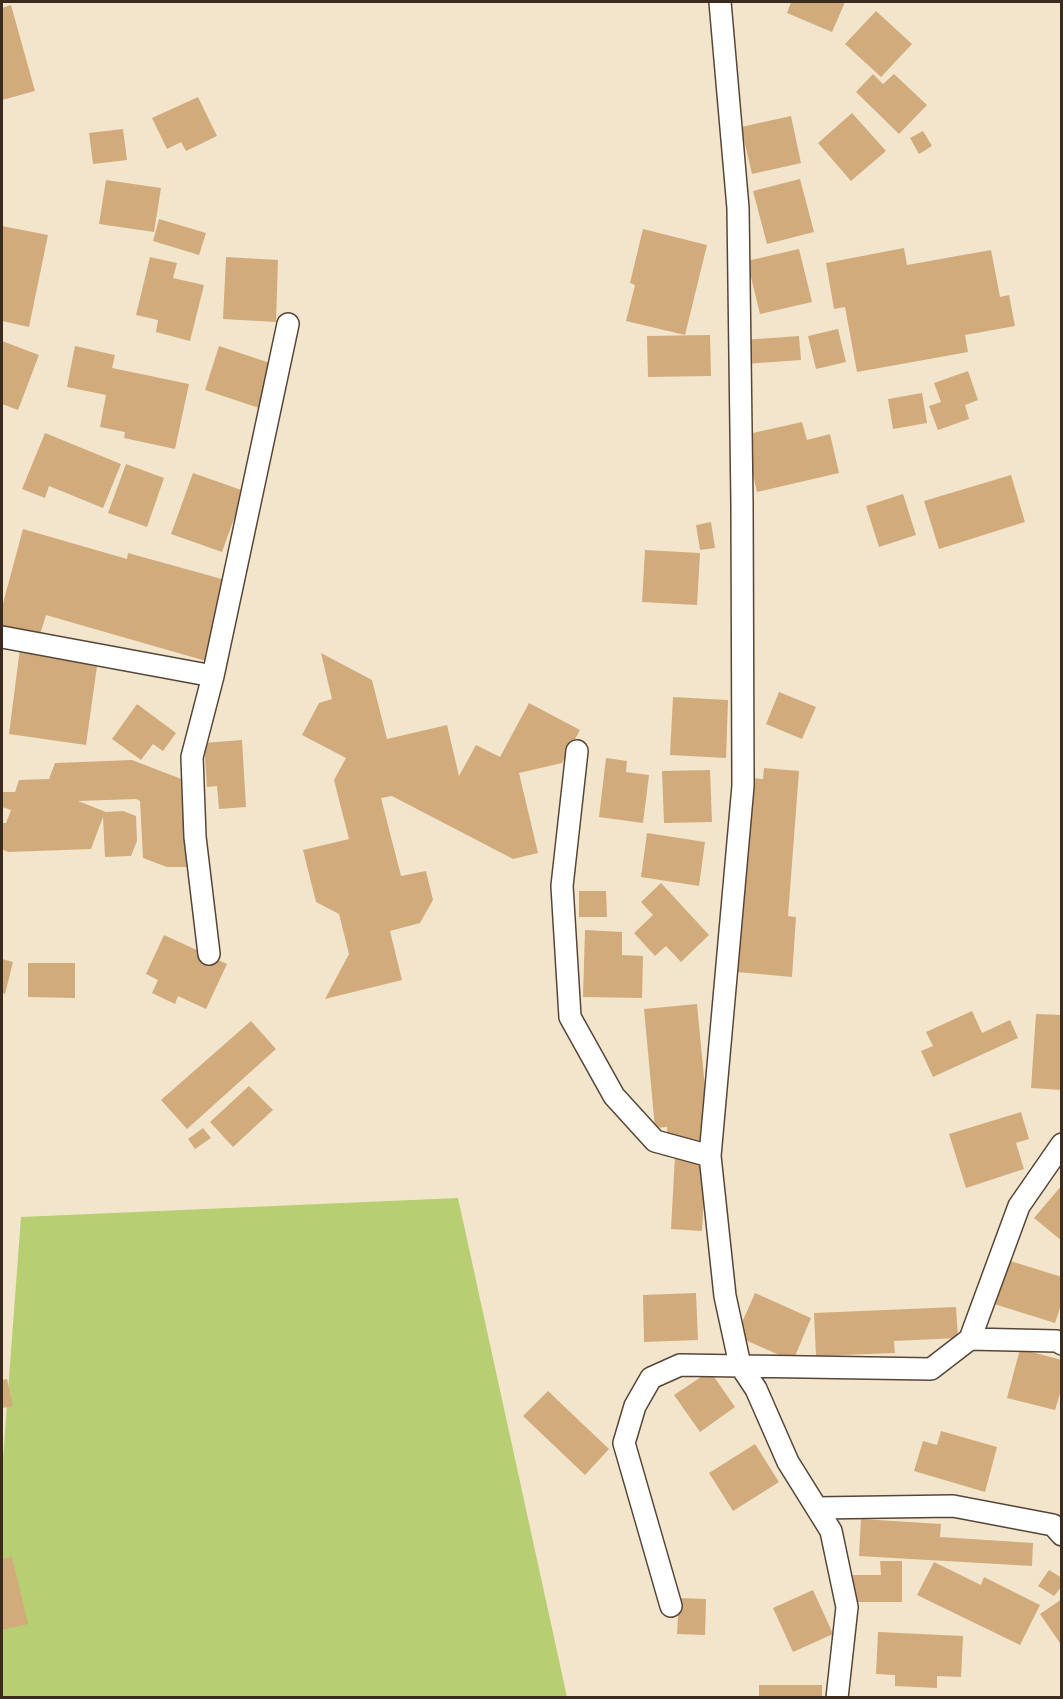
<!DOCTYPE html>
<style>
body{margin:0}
#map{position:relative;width:1063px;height:1699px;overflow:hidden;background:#f3e5cb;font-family:"IM FELL Double Pica",serif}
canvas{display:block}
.frame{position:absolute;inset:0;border:3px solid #3b2a1e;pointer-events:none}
</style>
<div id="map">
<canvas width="1063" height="1699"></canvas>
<div class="frame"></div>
</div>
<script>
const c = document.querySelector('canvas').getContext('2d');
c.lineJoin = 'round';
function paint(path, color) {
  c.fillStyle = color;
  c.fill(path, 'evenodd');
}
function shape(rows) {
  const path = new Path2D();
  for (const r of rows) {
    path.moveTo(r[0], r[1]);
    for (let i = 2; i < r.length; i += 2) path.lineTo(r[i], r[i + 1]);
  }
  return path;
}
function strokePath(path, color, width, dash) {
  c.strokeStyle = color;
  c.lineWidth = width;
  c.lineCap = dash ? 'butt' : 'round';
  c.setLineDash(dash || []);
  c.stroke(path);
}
paint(shape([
 [458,1198,567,1697,2,1698,2,1472,21,1217]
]), '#b7ce72');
paint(shape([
 [791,2,845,2,832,32,787,13],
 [11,5,35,91,2,100,2,8],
 [876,11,912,44,881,77,845,44],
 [873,74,883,84,894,74,927,105,899,134,856,92],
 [198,97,217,136,186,151,181,142,167,149,152,118],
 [852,113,886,151,851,181,818,143],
 [791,116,801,163,752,174,741,127],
 [123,129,127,160,93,164,89,133],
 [923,131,932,146,919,154,910,138],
 [800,179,814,232,767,244,753,191],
 [106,180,161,188,154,232,99,224],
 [159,219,206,233,199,255,153,241],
 [2,226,48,235,29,327,2,321],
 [643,229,707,245,685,335,626,321,635,285,630,283],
 [904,248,907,265,991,250,1000,297,1009,295,1015,326,965,335,968,352,857,372,845,307,834,309,826,263],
 [799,249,812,302,760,314,747,261],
 [150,257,177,263,173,278,204,285,190,341,156,332,158,320,136,315],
 [226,257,278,260,276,322,223,319],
 [838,329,846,362,816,369,808,336],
 [710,335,711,376,648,377,647,336],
 [799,336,801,360,745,364,743,340],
 [2,341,39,355,18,410,2,404],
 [75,346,115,355,112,368,189,384,175,449,124,438,125,432,100,427,106,395,67,387],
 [219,346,276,365,262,409,205,390],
 [968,371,978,400,965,405,969,419,938,430,929,406,941,402,934,383],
 [922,393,927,423,893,429,888,399],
 [802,422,807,440,830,434,839,473,757,492,744,435],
 [45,433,121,464,103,508,49,486,45,498,22,489],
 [126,464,164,478,147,527,108,513],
 [193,473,244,491,222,552,171,534],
 [1011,475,1025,522,939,549,924,501],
 [903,494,916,535,879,547,866,506],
 [711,522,715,548,700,550,696,525],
 [23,529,127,559,128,553,229,581,206,661,46,615,39,638,2,628,2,607],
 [645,550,700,553,697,605,642,602],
 [20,648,98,659,86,745,9,734],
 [321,653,372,680,387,739,447,725,459,776,476,745,500,757,529,703,580,730,562,763,519,773,538,853,513,859,392,796,381,798,401,876,426,871,433,900,420,923,390,931,402,980,325,999,349,954,339,914,316,902,303,850,349,839,334,780,346,758,302,735,319,703,332,699],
 [779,692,816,707,802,739,766,724],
 [673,697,728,700,726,758,670,755],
 [137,704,176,733,163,751,153,744,141,760,112,739],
 [242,740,246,807,219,809,217,786,207,787,204,743],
 [606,758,627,761,626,772,649,775,643,823,599,817],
 [132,760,184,780,187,867,167,867,143,858,140,801,136,799,78,801,106,812,123,811,136,816,137,841,131,856,105,857,103,817,91,849,8,852,2,849,2,823,6,823,11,810,2,807,2,792,15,792,19,780,49,779,55,763],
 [764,768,799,771,788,916,796,917,792,977,737,972,751,778,763,779],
 [710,770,712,822,664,823,662,771],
 [647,833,705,842,699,886,641,877],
 [661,883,709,935,681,962,666,946,655,956,634,933,653,915,641,902],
 [579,891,606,891,607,917,579,917],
 [585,930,622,932,622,955,643,956,642,998,583,997],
 [164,935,227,964,206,1009,178,996,175,1004,152,993,158,980,146,974],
 [2,959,13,962,5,994,2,993],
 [28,963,75,963,75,998,28,997],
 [697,1004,710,1140,668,1144,667,1127,655,1128,644,1009],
 [972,1011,982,1033,1010,1020,1018,1038,933,1077,921,1051,933,1046,926,1032],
 [1036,1014,1062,1015,1062,1090,1031,1088],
 [251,1021,276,1049,187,1129,161,1100],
 [249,1086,273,1110,233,1147,210,1122],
 [1021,1112,1029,1139,1016,1143,1024,1169,966,1188,949,1134],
 [203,1128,211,1138,195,1149,188,1139],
 [675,1156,706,1158,702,1231,671,1229],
 [1062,1185,1062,1241,1034,1218],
 [1007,1260,1062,1277,1062,1302,1055,1323,994,1304],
 [696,1293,698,1340,644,1342,643,1295],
 [755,1293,811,1318,793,1361,736,1336],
 [956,1307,958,1338,894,1341,895,1353,816,1356,814,1313],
 [1020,1349,1062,1360,1062,1387,1055,1410,1007,1398],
 [710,1371,735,1407,700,1432,674,1395],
 [7,1379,13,1406,2,1408,2,1380],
 [548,1391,609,1449,585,1475,523,1416],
 [941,1431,997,1447,985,1492,914,1471,923,1441,937,1445],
 [755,1444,779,1482,733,1511,709,1473],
 [861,1519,941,1524,940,1537,1033,1543,1032,1566,859,1556],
 [12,1557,28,1624,2,1630,2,1559],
 [880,1561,902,1561,902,1602,853,1602,853,1575,881,1575],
 [934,1562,981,1585,984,1577,1040,1605,1020,1645,917,1595],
 [1049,1570,1062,1578,1062,1586,1054,1596,1038,1586],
 [813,1590,833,1634,793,1652,773,1608],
 [679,1598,706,1599,705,1635,677,1634],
 [1062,1599,1062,1646,1040,1614],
 [878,1632,963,1636,961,1677,937,1676,937,1688,895,1686,895,1675,876,1674],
 [759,1685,822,1685,822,1698,759,1698]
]), '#d2ab7d');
const minor = shape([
 [720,2,738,208,742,504,743,786,710,1156,725,1296,740,1365,756,1389,788,1462,831,1531,847,1607,837,1698],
 [2,637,213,676],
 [577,751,562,886,570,1017,614,1096,655,1141,710,1156],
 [209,954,195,837,192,757,213,676,288,324],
 [970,1339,1057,1341,1062,1344],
 [817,1508,953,1506,1053,1525,1062,1535],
 [671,1606,624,1443,635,1406,651,1378,680,1365,931,1369,970,1339,1019,1206,1062,1144]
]);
strokePath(minor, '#574638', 24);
strokePath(minor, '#fff', 21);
</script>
